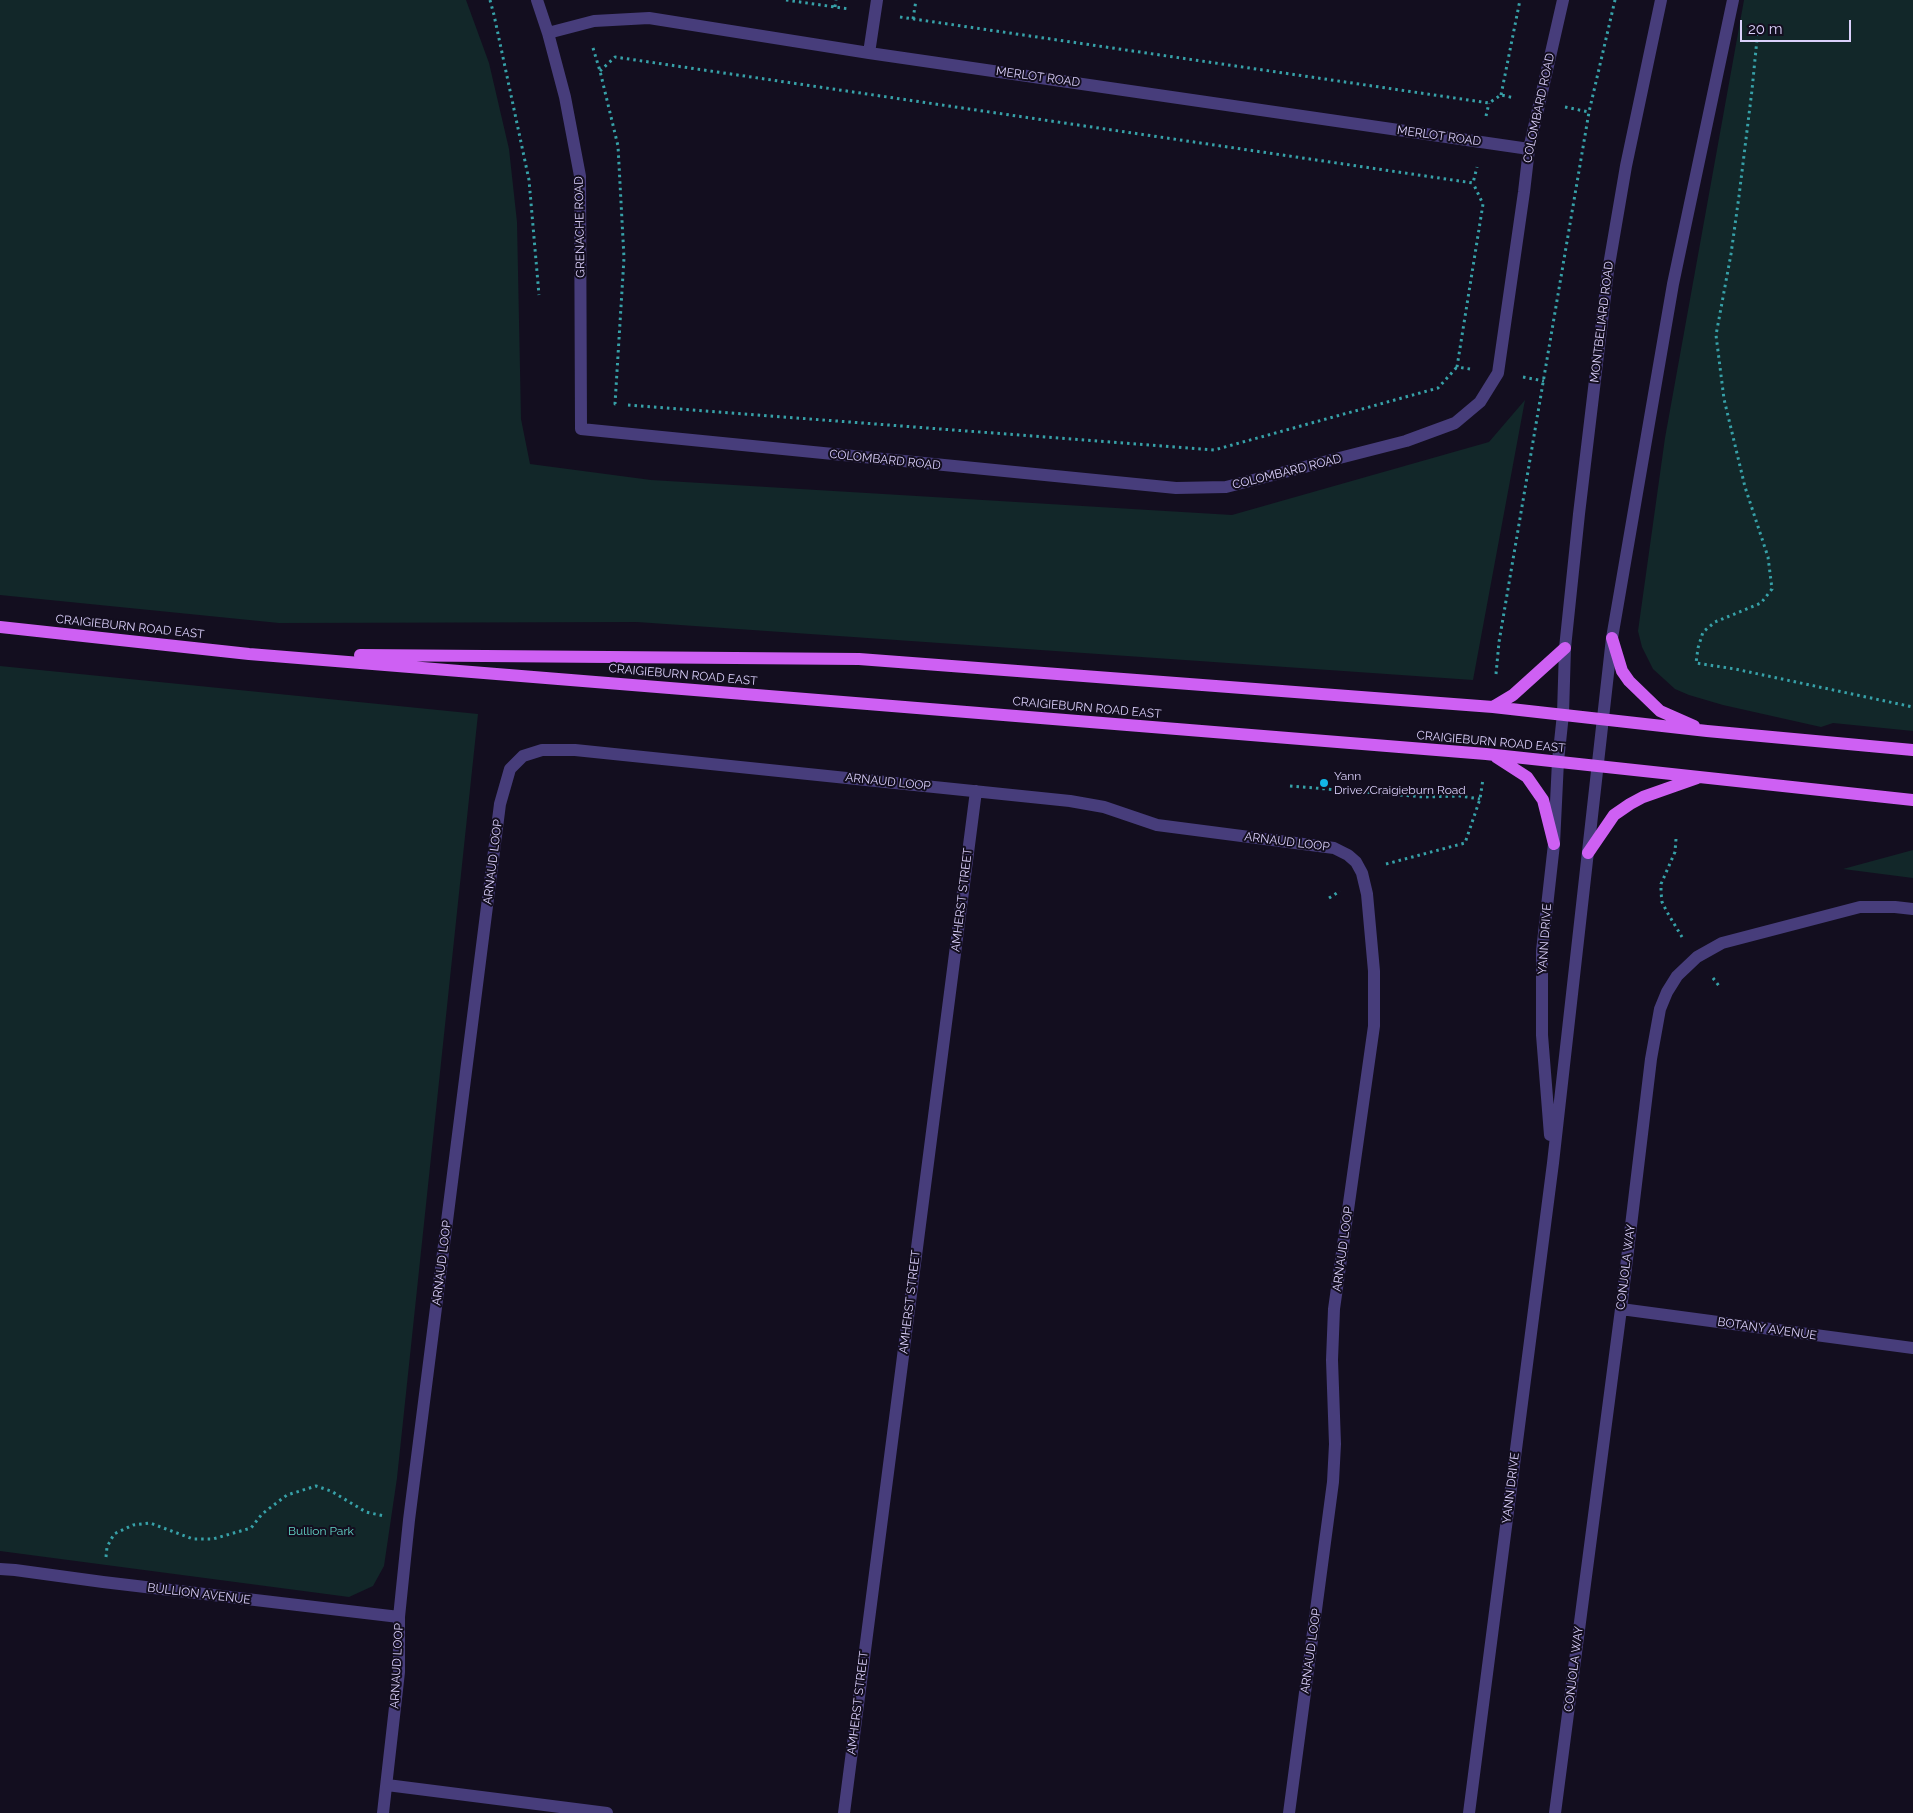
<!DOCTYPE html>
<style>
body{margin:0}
#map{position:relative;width:1913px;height:1813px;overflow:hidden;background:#130e1f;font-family:Raleway,sans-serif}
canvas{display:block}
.scale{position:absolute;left:1740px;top:20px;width:111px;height:22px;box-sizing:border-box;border:2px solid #dbd0fb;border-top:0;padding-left:6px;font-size:15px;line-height:18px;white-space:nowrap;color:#dbd0fb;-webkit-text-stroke:4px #130e1f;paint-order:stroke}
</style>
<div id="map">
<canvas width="1913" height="1813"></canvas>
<div class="scale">20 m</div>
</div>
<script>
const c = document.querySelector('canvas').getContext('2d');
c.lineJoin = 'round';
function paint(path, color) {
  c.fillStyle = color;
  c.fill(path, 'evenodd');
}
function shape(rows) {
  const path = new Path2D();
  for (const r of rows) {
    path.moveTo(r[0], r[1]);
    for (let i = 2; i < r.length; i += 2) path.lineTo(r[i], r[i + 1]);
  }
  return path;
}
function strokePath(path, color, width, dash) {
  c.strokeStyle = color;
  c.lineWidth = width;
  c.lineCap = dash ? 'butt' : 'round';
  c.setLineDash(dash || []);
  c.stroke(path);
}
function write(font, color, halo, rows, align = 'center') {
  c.font = font + ' Raleway,sans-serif';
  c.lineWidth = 4;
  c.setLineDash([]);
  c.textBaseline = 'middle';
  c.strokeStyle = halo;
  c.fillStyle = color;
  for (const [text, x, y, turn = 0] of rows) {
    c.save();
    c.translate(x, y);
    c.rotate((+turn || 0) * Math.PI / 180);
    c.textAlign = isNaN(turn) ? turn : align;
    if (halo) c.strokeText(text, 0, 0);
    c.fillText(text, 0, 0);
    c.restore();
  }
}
paint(shape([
 [0,0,466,0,489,63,509,149,517,222,521,419,530,464,651,480,1232,515,1489,442,1525,400,1473,680,637,622,279,623,0,595],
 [1744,0,1913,0,1913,731,1833,723,1821,727,1723,705,1689,695,1675,689,1653,669,1642,647,1638,631,1665,438],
 [0,666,478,714,397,1478,384,1566,373,1586,349,1597,0,1551],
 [1913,850,1913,878,1843,869]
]), '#122729');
strokePath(shape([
 [490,0,494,15,529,180,539,295],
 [786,0,849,9],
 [835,7,836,0],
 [900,17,1489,103,1501,95,1515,98],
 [913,19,916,0],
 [1755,27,1757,39,1752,90,1739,196,1731,254,1716,335,1724,399,1745,487,1768,557,1772,589,1761,603,1715,622,1703,632,1698,648,1696,663,1735,669,1913,707],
 [593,48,600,71,618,146,624,258,615,404,617,404],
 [600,71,615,57,1473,183,1477,167],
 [1501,95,1520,0],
 [1565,107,1589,112],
 [1486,116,1489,103],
 [1470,369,1457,367,1483,204,1473,183],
 [1523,377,1544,381],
 [628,405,1214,450,1438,388,1457,367],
 [1496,674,1499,642,1589,112,1615,0],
 [1290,786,1424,797,1460,796,1480,799],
 [1676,839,1675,852,1661,884,1661,892,1662,902,1667,912,1682,937],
 [1386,864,1465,843,1480,799,1483,779],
 [1329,898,1340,891],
 [1713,978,1719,986],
 [106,1557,107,1547,114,1534,133,1525,150,1523,193,1539,213,1539,251,1528,262,1514,287,1495,316,1486,331,1491,366,1512,384,1516]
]), '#37a1a8', 3, [2.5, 4]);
strokePath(shape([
 [537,0,548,33,565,97,580,176,581,429,1176,488,1226,487,1406,441,1455,423,1480,402,1498,373,1524,192,1529,149,1563,0],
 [548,33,594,21,649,18,869,53,1529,149],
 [869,53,877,0],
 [1550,1135,1542,1035,1542,951,1554,844,1558,761,1563,714,1565,648,1579,514,1608,271,1626,166,1661,0],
 [1621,1309,1913,1348],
 [0,1569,15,1570,103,1582,399,1617],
 [387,1785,607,1813],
 [383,1813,399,1672,399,1617,409,1520,500,804,510,769,523,756,542,750,575,750,1070,801,1104,807,1157,825,1334,848,1348,855,1356,862,1362,873,1367,894,1374,971,1374,1026,1334,1309,1332,1360,1335,1444,1333,1482,1289,1813],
 [844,1813,976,791],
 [1469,1813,1553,1163,1612,638,1673,284,1733,0],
 [1555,1813,1621,1309,1651,1059,1660,1009,1667,992,1677,976,1697,957,1722,943,1860,907,1895,907,1913,909]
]), '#473d7b', 12);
strokePath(shape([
 [0,627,249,654,1486,754,1913,800],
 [1612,638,1622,671,1629,681,1660,711,1694,726],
 [360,655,859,659,1493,707,1707,731,1913,750],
 [1493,707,1513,695,1565,648],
 [1496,757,1527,777,1543,800,1554,844],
 [1588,853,1614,815,1630,804,1643,797,1697,778]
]), '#ce60f3', 12);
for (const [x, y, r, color] of [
 [1324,783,5,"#12b6e6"]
]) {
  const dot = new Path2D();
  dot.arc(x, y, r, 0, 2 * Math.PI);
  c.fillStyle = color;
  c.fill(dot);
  strokePath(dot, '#130e1f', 2);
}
write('12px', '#dbd0fb', '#130e1f', [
 ["MERLOT ROAD",1038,77,8],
 ["COLOMBARD ROAD",1539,108,-78],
 ["MERLOT ROAD",1439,136,8],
 ["GRENACHE ROAD",580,227,-91],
 ["MONTBELIARD ROAD",1602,322,-83],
 ["COLOMBARD ROAD",885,460,6],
 ["COLOMBARD ROAD",1287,472,-14],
 ["CRAIGIEBURN ROAD EAST",130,627,6],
 ["CRAIGIEBURN ROAD EAST",683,675,5],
 ["CRAIGIEBURN ROAD EAST",1087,708,5],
 ["CRAIGIEBURN ROAD EAST",1491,742,5],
 ["ARNAUD LOOP",888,782,6],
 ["ARNAUD LOOP",1287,842,7],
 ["ARNAUD LOOP",493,862,-83],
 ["AMHERST STREET",962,900,-83],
 ["YANN DRIVE",1545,939,-86],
 ["ARNAUD LOOP",1343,1249,-82],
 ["ARNAUD LOOP",442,1263,-83],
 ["CONJOLA WAY",1626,1267,-83],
 ["AMHERST STREET",910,1302,-83],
 ["BOTANY AVENUE",1767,1329,8],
 ["YANN DRIVE",1511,1488,-83],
 ["BULLION AVENUE",199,1594,7],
 ["ARNAUD LOOP",1311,1651,-82],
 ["ARNAUD LOOP",397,1666,-87],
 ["CONJOLA WAY",1574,1669,-83],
 ["AMHERST STREET",858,1703,-83]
]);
write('12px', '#dbd0fb', '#130e1f', [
 ["Yann",1334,776],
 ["Drive/Craigieburn Road",1334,790]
], 'left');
write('12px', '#63d5c7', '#130e1f', [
 ["Bullion Park",321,1531]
]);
</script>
